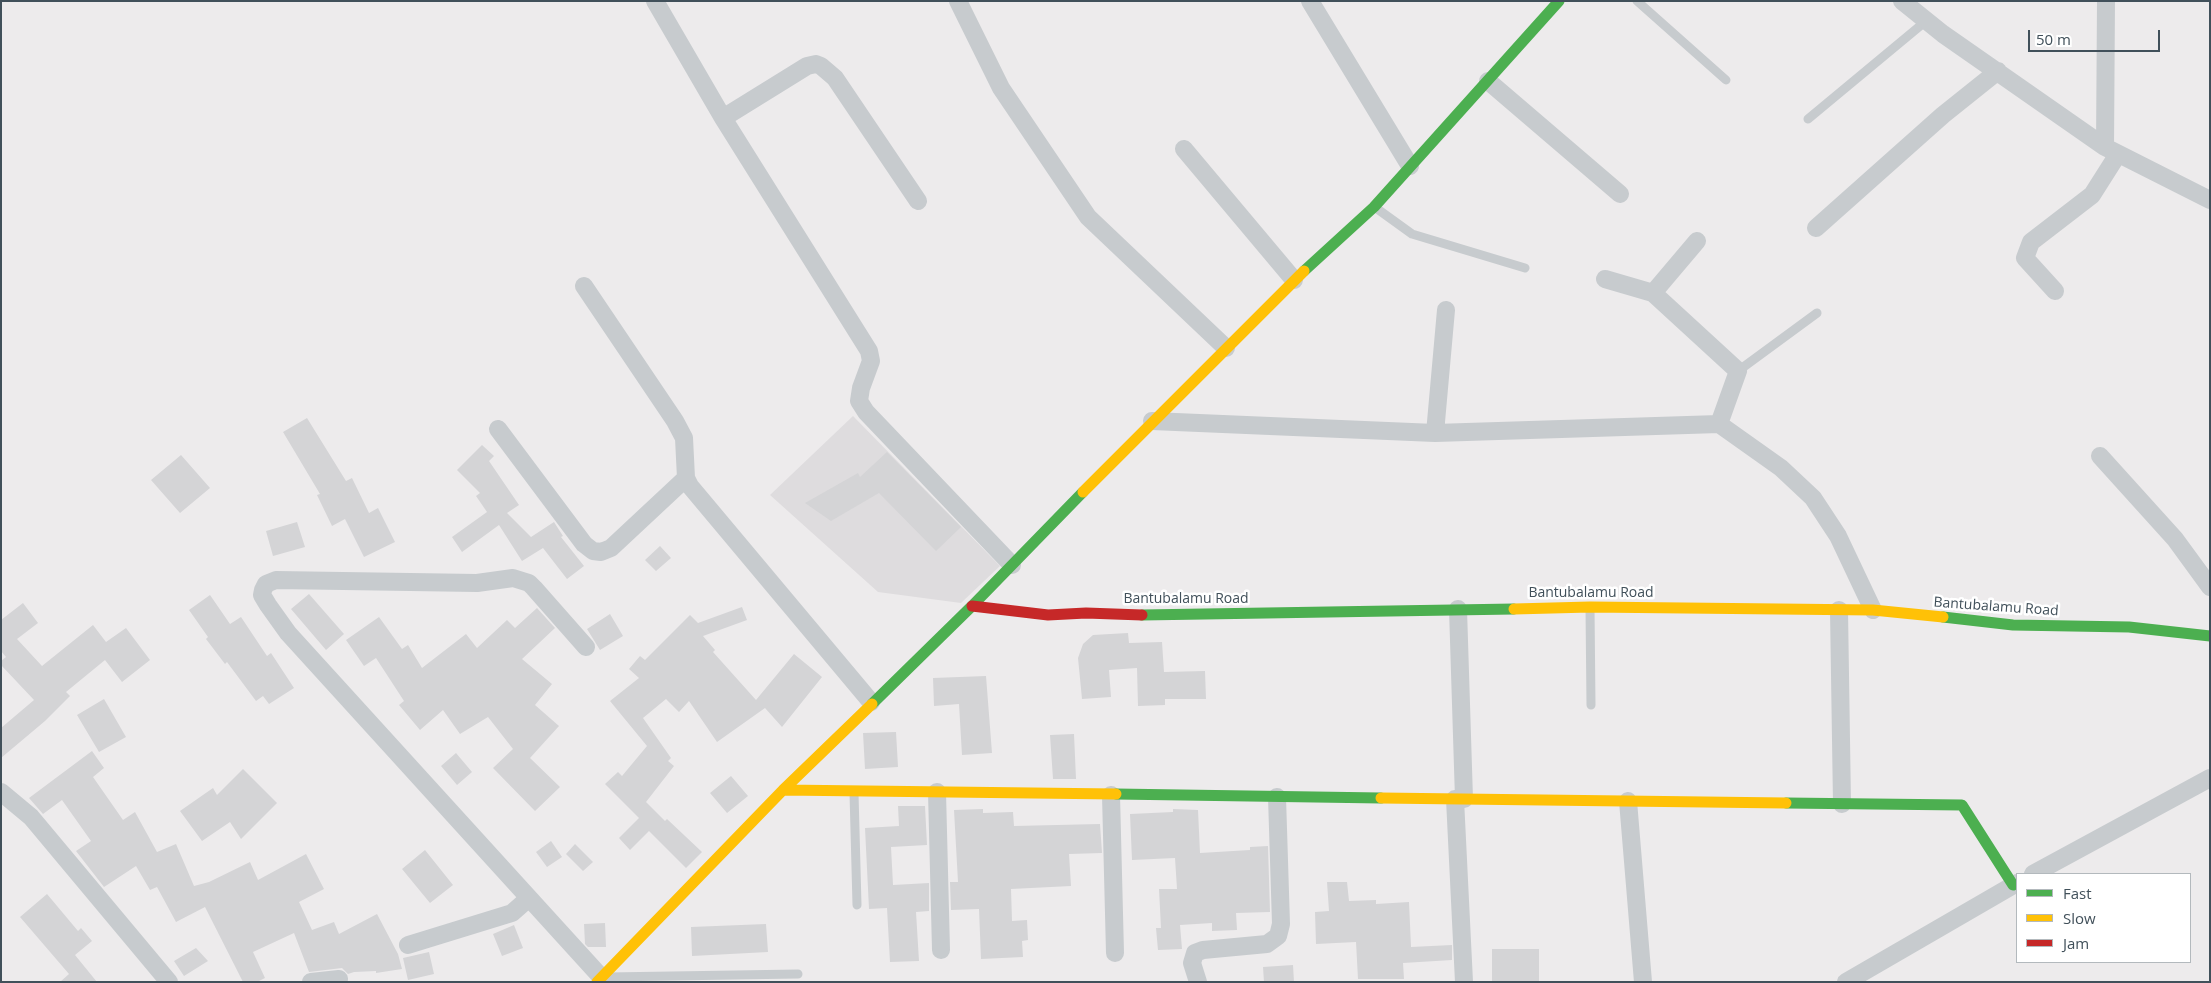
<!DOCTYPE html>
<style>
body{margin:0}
#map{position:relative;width:2211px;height:983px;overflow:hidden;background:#edebec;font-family:"Open Sans",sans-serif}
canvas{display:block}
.frame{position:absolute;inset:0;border:2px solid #41505a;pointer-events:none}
.legend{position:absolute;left:2016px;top:873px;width:175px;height:90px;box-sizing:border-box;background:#fff;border:1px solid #b3b9bd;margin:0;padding:6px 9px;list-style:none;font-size:15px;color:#41505a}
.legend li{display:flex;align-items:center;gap:10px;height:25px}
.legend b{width:25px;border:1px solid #b3b9bd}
.scale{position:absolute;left:2028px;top:30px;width:132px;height:22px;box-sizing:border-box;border:2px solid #41505a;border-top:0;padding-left:6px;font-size:15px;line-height:18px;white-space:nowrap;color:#41505a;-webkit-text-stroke:4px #fff;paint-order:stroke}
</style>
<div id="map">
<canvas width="2211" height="983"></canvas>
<div class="frame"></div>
<ul class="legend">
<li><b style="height:6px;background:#4caf50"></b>Fast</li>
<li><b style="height:6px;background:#ffc107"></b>Slow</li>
<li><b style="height:6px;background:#c62828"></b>Jam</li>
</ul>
<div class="scale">50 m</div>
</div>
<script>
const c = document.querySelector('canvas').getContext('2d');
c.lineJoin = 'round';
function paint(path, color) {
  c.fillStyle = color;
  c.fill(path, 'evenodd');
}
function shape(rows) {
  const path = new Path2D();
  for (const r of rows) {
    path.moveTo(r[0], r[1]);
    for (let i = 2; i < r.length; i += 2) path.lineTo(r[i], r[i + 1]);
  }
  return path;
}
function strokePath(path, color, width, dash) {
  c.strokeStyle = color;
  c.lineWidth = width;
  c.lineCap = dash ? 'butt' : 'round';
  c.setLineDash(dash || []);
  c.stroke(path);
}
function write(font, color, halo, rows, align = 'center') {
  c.font = font + ' "Open Sans",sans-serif';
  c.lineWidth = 5;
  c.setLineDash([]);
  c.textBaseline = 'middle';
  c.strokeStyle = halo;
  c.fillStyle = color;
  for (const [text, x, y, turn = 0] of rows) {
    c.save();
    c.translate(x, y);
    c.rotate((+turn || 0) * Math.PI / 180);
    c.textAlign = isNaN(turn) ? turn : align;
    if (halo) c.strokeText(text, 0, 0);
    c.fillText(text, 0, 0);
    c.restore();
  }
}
paint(shape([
 [853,416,1000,566,961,603,878,592,770,495]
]), '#dedcde');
paint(shape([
 [307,418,346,481,352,478,369,513,378,508,395,542,364,557,345,519,332,526,317,495,320,494,283,432],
 [482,445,494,456,489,461,519,505,507,513,531,537,554,522,563,536,561,537,584,566,567,579,543,548,522,561,499,525,462,552,452,537,487,512,476,496,480,493,457,470],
 [887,452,961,527,936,551,879,493,831,521,805,503,858,473,860,477],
 [181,455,210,488,180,513,151,480],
 [297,522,305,547,273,556,266,531],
 [660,546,671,558,656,571,645,560],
 [309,594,344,634,326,650,291,609],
 [210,595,230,624,241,617,267,656,271,653,294,688,269,704,263,696,256,701,227,662,225,664,206,639,208,637,189,610],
 [23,603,38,623,17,639,42,666,93,625,106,642,126,628,150,660,122,682,105,660,66,692,70,696,45,721,1,758,1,728,34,700,1,665,1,661,6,657,1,651,1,620],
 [742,607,747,620,703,636,715,650,713,652,756,700,794,654,822,677,782,727,765,708,717,742,689,701,679,712,666,699,643,718,671,758,668,761,674,766,646,802,665,821,667,819,702,852,686,868,649,831,630,850,619,838,639,818,605,784,618,772,622,776,647,746,610,701,639,678,629,669,640,656,645,660,690,615,698,623],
 [537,608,555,628,522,659,552,684,535,705,559,726,530,758,560,787,535,811,493,768,513,749,488,717,460,734,443,710,420,730,399,705,404,701,376,658,364,666,346,640,379,617,402,649,408,645,422,668,466,634,477,648,507,620,515,628],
 [610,614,623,636,600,650,587,629],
 [1128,633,1129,643,1162,642,1164,672,1205,671,1206,699,1165,699,1165,705,1138,706,1137,668,1109,670,1111,697,1082,699,1078,658,1083,644,1093,635],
 [986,676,992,753,962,755,959,704,934,706,933,678],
 [104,699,126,737,99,752,77,715],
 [896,732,898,767,865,769,863,733],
 [1074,734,1076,779,1053,779,1050,735],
 [92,751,104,768,93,777,123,820,135,812,157,852,176,844,194,886,209,882,250,862,258,880,306,854,324,889,299,902,312,930,334,922,339,934,377,914,398,954,402,969,376,973,376,971,354,972,348,974,342,968,309,972,294,933,253,952,265,978,257,982,243,982,205,907,176,922,157,887,150,890,136,866,104,887,76,851,91,841,62,800,43,814,29,798],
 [456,753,472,772,457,785,441,766],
 [243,769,277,803,241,839,230,822,202,841,180,811,213,788,217,795],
 [731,776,748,796,727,813,710,793],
 [898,806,925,806,927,845,891,847,893,885,929,883,929,911,916,912,919,961,890,962,887,908,869,909,865,828,899,826],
 [983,809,983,813,1013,812,1014,826,1100,824,1102,853,1069,854,1071,886,1011,889,1012,921,1027,920,1028,940,1022,941,1023,957,981,959,979,909,951,910,950,882,958,882,954,810],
 [1173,809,1198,810,1200,853,1250,850,1250,847,1268,846,1270,912,1236,913,1237,930,1212,931,1212,923,1180,925,1182,949,1158,950,1156,928,1161,928,1159,889,1177,889,1175,858,1132,860,1130,814,1173,812],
 [551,841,562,857,547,867,536,852],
 [575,844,593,862,583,871,566,854],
 [425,850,453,885,430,903,402,869],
 [1327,882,1347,882,1349,901,1376,900,1376,904,1409,902,1411,947,1452,945,1452,960,1403,963,1404,979,1358,979,1356,942,1316,944,1315,912,1329,911],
 [47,894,78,931,81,928,92,941,75,955,97,982,60,982,69,974,20,917],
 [605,923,606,947,588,947,585,944,584,924],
 [766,924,768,952,692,956,691,927],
 [514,925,523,948,502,956,493,934],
 [196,948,208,961,184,976,174,961],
 [1492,949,1539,949,1539,982,1492,982],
 [429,952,434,974,408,980,403,958],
 [1293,965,1294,982,1264,982,1263,967]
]), '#d4d4d6');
strokePath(shape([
 [1637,1,1726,80],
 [1808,119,1926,21],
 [1376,208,1412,234,1525,268],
 [1738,371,1817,313],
 [1590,608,1591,705],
 [854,793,857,905],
 [608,977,798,974]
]), '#c7cbce', 9);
strokePath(shape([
 [655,1,723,118,869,351,871,361,861,388,859,401,866,412,1012,565],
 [958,1,1001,88,1088,217,1226,348],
 [1310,1,1410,166],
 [1902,1,1943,34,2105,147,2210,200],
 [1488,81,1620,194],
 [723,118,807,66,816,64,821,66,835,78,918,201],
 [2105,147,2106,1],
 [1184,149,1294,280],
 [1816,228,1943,115,1998,71],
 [1605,279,1653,293,1738,371,1719,424],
 [584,286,675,421,684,438,686,478,690,486,871,702],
 [2055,291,2025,258,2031,242,2092,195,2118,154],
 [1653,293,1697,241],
 [1152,421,1435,433,1719,424,1781,468,1813,498,1838,536,1873,610],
 [498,429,584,544,593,551,601,552,611,548,686,478],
 [1435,433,1446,310],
 [2100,456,2175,539,2210,587],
 [1458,609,1464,799],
 [1839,610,1842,804],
 [586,647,534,588,529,583,513,578,477,583,276,580,266,584,263,590,262,595,268,605,288,633,601,977],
 [1,792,31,817,169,982],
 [937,792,941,950],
 [1111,795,1115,953],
 [1455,799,1464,982],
 [1628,801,1643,982],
 [2033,874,2210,778],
 [408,945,512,913,529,898],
 [311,982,339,979],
 [1198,982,1192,963,1195,953,1203,950,1267,944,1278,936,1281,924,1277,797],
 [1846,982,2017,883]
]), '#c7cbce', 18);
strokePath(shape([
 [1304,271,1374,207,1559,1],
 [1142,615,1514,609],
 [1943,617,2013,625,2129,627,2210,636],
 [872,704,972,606,1083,492],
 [1116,794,1381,798],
 [1786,803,1962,805,2013,885]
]), '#4caf50', 11);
strokePath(shape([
 [1083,492,1304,271],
 [1514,609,1590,607,1873,610,1943,617],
 [783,790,1116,794],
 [1381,798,1786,803],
 [597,982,783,790,872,704]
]), '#ffc107', 11);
strokePath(shape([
 [972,606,1048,615,1086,613,1142,615]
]), '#c62828', 11);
write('14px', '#41505a', '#fff', [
 ["Bantubalamu Road",1591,593],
 ["Bantubalamu Road",1186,599],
 ["Bantubalamu Road",1996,607,4]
]);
</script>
